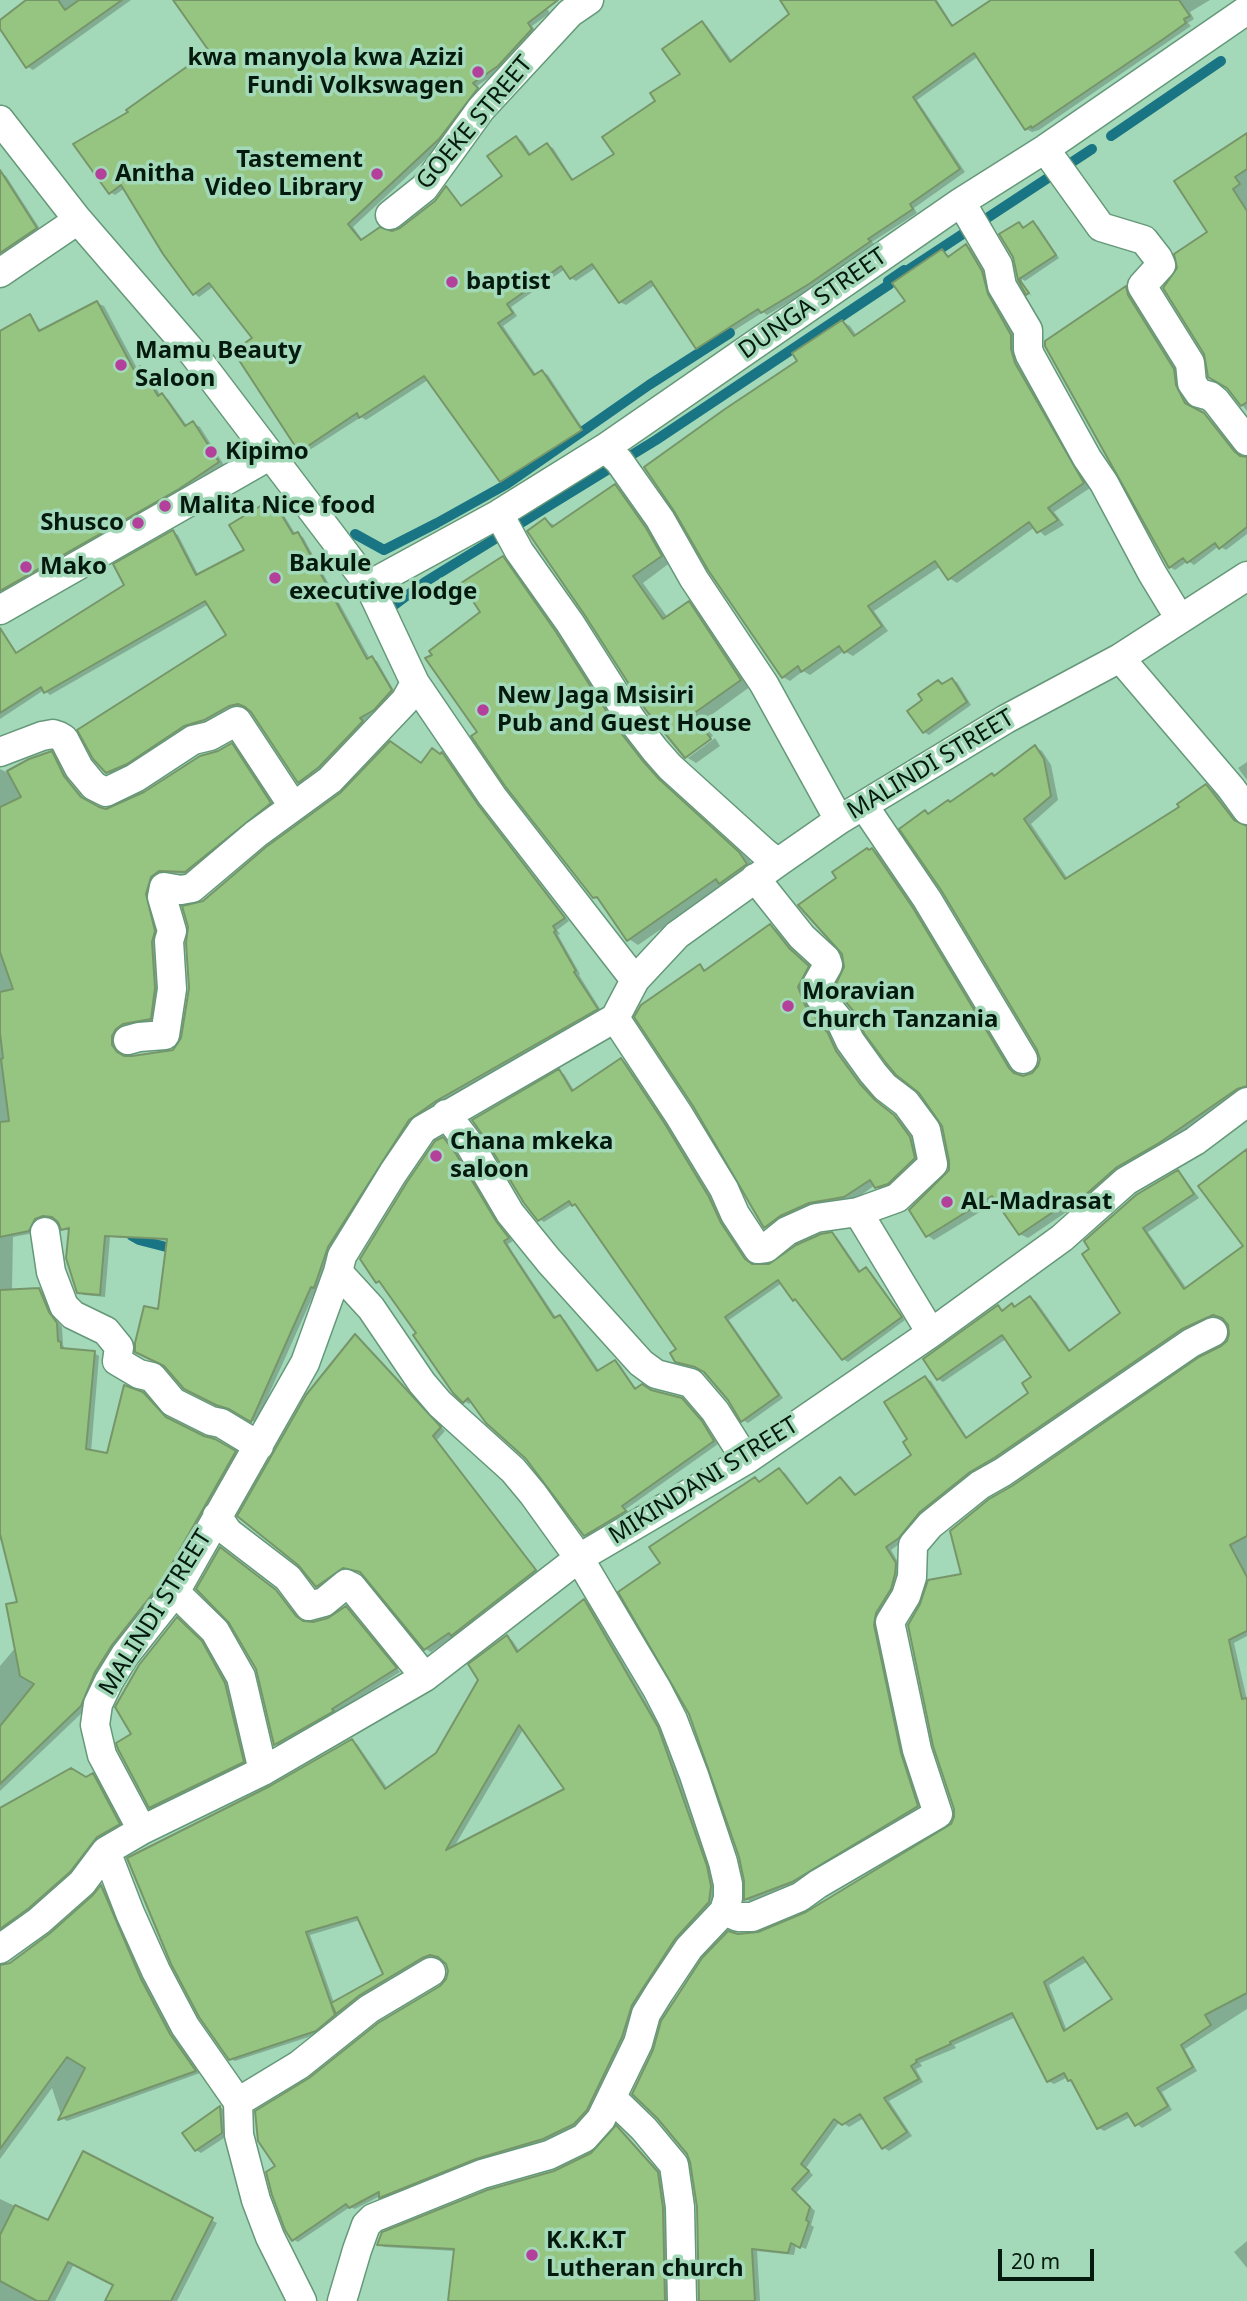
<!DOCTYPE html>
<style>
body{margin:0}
#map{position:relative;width:1247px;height:2301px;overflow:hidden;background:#a3d9b8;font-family:"Noto Sans",sans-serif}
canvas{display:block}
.scale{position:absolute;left:998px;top:2249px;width:96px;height:32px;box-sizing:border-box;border:4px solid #051a0f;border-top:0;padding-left:9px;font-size:21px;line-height:24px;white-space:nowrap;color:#051a0f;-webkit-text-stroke:5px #a3d9b8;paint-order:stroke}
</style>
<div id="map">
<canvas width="1247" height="2301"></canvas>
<div class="scale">20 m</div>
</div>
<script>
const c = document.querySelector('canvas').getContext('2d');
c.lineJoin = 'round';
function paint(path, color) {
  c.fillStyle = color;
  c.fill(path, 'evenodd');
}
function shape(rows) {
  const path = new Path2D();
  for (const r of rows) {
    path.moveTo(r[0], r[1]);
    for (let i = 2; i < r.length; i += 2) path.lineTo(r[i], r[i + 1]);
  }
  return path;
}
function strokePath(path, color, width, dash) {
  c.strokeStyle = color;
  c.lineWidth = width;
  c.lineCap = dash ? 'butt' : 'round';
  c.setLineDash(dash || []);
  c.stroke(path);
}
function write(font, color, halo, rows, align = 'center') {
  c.font = font + ' "Noto Sans",sans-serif';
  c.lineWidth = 7;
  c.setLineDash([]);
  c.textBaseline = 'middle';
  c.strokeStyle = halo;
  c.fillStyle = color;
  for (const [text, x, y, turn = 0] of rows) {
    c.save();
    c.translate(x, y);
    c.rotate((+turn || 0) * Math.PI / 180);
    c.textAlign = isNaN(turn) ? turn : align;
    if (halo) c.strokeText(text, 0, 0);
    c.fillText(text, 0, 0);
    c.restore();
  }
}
paint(shape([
 [29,0,131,0,33,70,28,67,0,26,0,22],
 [175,0,551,0,544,5,550,13,532,26,537,33,504,68,477,86,482,92,444,142,353,227,363,241,401,230,436,202,446,189,463,207,504,177,517,138,522,141,532,156,547,145,553,148,574,181,616,154,658,101,683,74,702,23,707,26,733,62,790,15,781,0,937,0,954,27,993,0,1210,0,1190,12,1194,19,1188,23,1191,26,1039,130,1032,132,1026,129,979,56,917,100,965,172,914,208,917,213,872,242,875,245,815,287,767,315,763,312,702,351,697,348,655,285,626,305,620,302,597,267,576,281,571,278,565,269,511,307,517,316,503,326,537,376,543,372,548,375,586,433,507,484,501,480,428,380,366,420,361,417,305,453,300,450,255,338,214,286,199,297,194,293,125,188,115,195,110,192,130,113,211,52],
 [1247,138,1247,411,1230,389,1209,232],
 [0,172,6,176,42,232,0,260],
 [1033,223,1038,226,1059,258,1025,281,1022,279,1022,283,1032,296,1028,293,1019,279,1014,256,1019,224,1025,228],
 [967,246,974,250,989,277,1090,488,1054,512,1064,525,1045,536,1035,527,957,583,949,578,941,566,874,611,888,631,853,656,844,651,810,675,803,671,790,681,783,677,799,362,843,322,850,326,857,336,907,302,942,251,951,257],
 [1126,288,1131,291,1133,299,1179,373,1180,390,1190,407,1209,418,1243,458,1247,459,1247,534,1226,550,1219,546,1194,565,1188,561,1175,570,1170,567],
 [97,303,104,306,138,370,140,368,147,372,161,396,168,399,188,427,193,423,200,427,224,465,0,598,0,343,34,323,43,332],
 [615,486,626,493,656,536,671,562,643,583,668,618,689,603,700,610,751,686,703,721,713,736,686,754,545,520,556,526],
 [272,501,277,504,296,535,303,537,370,659,377,661,396,694,379,712,363,722,367,725,324,770,304,785,299,782,252,711,244,706,235,709,113,775,107,772,228,636,209,604,50,695,44,690,0,719,0,640,11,657,127,585,173,532,178,535,199,576,246,551],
 [503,558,512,563,566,639,626,735,651,768,668,787,749,859,756,870,725,885,638,945,629,939,602,902,594,897,480,733,482,613],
 [952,680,957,682,971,705,929,735,924,732,944,685],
 [715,738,720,746,696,763,688,758],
 [232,745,237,748,275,806,191,874,165,873,156,879,160,992,156,1022,141,1023,117,1040,117,1048,121,1056,167,1053,181,1045,204,902,422,764,442,755,447,758,484,811,569,921,557,930,560,934,558,935,580,974,579,975,602,1012,442,1103,320,1290,316,1289,256,1423,236,1411,160,1311,169,1241,110,1237,105,1297,84,1295,78,1292,70,1231,63,1229,57,1219,48,1218,39,1222,34,1233,13,1237,12,1289,16,1291,39,1290,44,1293,54,1317,62,1327,63,1345,66,1350,94,1353,99,1356,91,1452,108,1455,170,1425,214,1440,240,1456,166,1585,86,1709,0,1791,0,1666,16,1647,20,1603,4,1542,0,1540,0,769,8,773,30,760,51,753,57,756,69,781,86,801,105,810,145,794],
 [1035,747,1042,751,1051,765,1058,800,1031,824,1068,879,1181,808,1206,786,1214,791,1247,828,1247,1091,1074,1215,1068,1211,1028,1238,1020,1234,998,1201,934,1240,927,1235,950,1170,951,1161,944,1125,846,967,838,878,872,850,880,854,920,914,1016,1074,1023,1077,1033,1074,1039,1067,1041,1059,1039,1050,925,812,930,815,996,777],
 [1247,762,1247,780,1238,768],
 [770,926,779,931,797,954,816,971,806,993,813,1011,836,1039,844,1057,868,1090,883,1107,902,1121,918,1143,922,1163,885,1192,875,1185,853,1201,773,1231,765,1227,700,966,707,971],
 [622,1060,626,1063,670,1128,714,1201,726,1228,749,1263,753,1266,769,1266,832,1234,837,1237,861,1272,866,1269,871,1272,905,1320,848,1362,843,1359,800,1303,794,1299,782,1283,729,1320,783,1398,748,1423,743,1420,729,1399,701,1369,682,1364,679,1350,578,1207,573,1204,544,1222,539,1219,559,1071,564,1074,575,1092],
 [443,1139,448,1142,461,1159,500,1226,513,1241,508,1244,512,1251,557,1319,560,1317,565,1320,600,1372,615,1362,620,1365,637,1390,651,1392,687,1403,706,1426,718,1444,626,1509,630,1514,590,1538,585,1535,527,1458,472,1401,469,1404,465,1401,419,1333,383,1285,378,1282],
 [1247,1152,1247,1636,1234,1643,1247,1700,1247,2009,1185,2049,1197,2071,1162,2092,1172,2110,1142,2128,1137,2124,1132,2116,1104,2131,1098,2127,1074,2082,1068,2077,1054,2084,1048,2081,1016,2017,954,2045,956,2048,920,2063,922,2066,916,2069,923,2082,889,2101,912,2136,889,2151,884,2148,864,2118,849,2127,840,2121,806,2168,813,2175,796,2193,815,2211,811,2225,814,2227,806,2249,796,2245,794,2255,757,2251,760,2301,700,2301,738,1935,758,1934,807,1914,953,1825,956,1817,963,1575,1013,1487,1229,1342,1230,1324,1220,1318,1188,1332,891,1550,901,1567,896,1592,923,1810,798,1885,752,1903,746,1899,746,1880,662,1563,755,1479,761,1483,779,1470,785,1473,809,1505,840,1479,857,1495,914,1456,910,1440,925,1378,931,1381,968,1439,1031,1393,1033,1377,1006,1339,943,1382,938,1379,998,1307,1005,1311,1012,1305,1016,1308,1030,1298,1036,1301,1071,1351,1123,1313,1084,1254,1178,1172,1183,1176,1199,1198,1148,1232,1187,1289,1245,1245],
 [1088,1961,1115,2000,1067,2031,1049,1985],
 [355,1336,445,1431,437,1440,540,1574,457,1638,454,1636,431,1652,426,1649,363,1573,350,1570,322,1589,317,1586],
 [225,1552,281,1595,301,1621,313,1624,329,1620,346,1608,351,1611,400,1672,336,1712,337,1714,280,1747,276,1744],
 [584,1601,589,1604,663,1731,683,1785,716,1890,714,1905,627,2040,592,2112,579,2127,549,2142,386,2199,380,2196,355,2209,350,2207,298,2242,293,2239,278,2166,310,2080,441,1988,447,1980,449,1971,447,1963,442,1959,428,1960,343,2016,337,2013,339,2018,321,2033,235,2061,230,2058,271,1787,352,1741,357,1744,388,1789,437,1754,507,1637,512,1640,520,1652],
 [524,1728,567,1790,454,1847],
 [360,1920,386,1974,334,2003,310,1935],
 [182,1622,206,1646,230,1687,248,1764,155,1810,150,1807,134,1735],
 [93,1775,98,1778,124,1827,75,1874,0,1935,0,1810],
 [102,1887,106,1890,146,1983,175,2038,200,2073,67,2121,62,2118,52,2088,0,2159,0,1967,11,1964,51,1935],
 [221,2108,225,2111,227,2136,201,2153,196,2150,185,2133],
 [617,2128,622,2131,664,2177,669,2213,671,2301,448,2301,455,2251,384,2247,379,2244,554,2173,592,2154],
 [83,2154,217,2223,177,2301,107,2301,115,2285,74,2264,55,2301,0,2301,0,2199,49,2222],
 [1247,2241,1247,2268,1234,2252]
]), '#0003');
strokePath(shape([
 [1111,136,1221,61],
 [355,534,384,550,437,523,507,484,649,385,730,333],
 [385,612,425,582,656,440,890,284,888,281,904,270,905,272,1092,149],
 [132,1227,132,1236,139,1240,178,1250]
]), '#197484', 10);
const building = shape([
 [26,0,58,0,65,10,79,0,122,0,26,68,0,29,0,20,26,0],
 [173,0,558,0,528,23,532,29,498,66,473,83,478,88,439,139,348,224,361,240,380,227,392,231,400,228,435,201,446,186,461,206,502,176,487,156,516,136,529,155,547,143,572,180,614,154,602,137,655,101,650,93,680,74,662,49,702,21,730,62,789,14,780,0,935,0,952,26,991,0,1179,0,1190,16,1184,19,1186,23,1162,40,1032,128,1031,126,1025,130,974,53,913,97,960,169,910,204,913,209,868,239,871,241,809,284,761,313,758,309,696,349,651,281,619,303,592,264,570,279,561,266,507,304,513,313,498,323,534,375,542,370,582,430,500,482,424,376,359,418,357,413,299,452,233,351,252,338,209,283,193,295,163,254,121,185,109,194,73,144,128,112,126,110,209,51,173,0],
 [1247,133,1247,169,1235,177,1240,184,1233,189,1247,211,1247,402,1241,406,1227,388,1208,377,1204,354,1163,288,1177,268,1174,254,1207,232,1174,181,1247,133],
 [0,170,37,228,0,253,0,170],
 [1033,221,1056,255,1019,279,1029,293,1026,295,1018,280,1013,257,999,234,1019,222,1023,228,1033,221],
 [966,244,982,271,988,294,1011,335,1011,349,1015,363,1084,483,1048,508,1058,520,1037,533,1029,522,948,580,935,561,868,606,882,626,844,653,839,646,801,672,798,666,782,678,708,570,674,511,644,467,725,409,797,361,792,353,842,320,854,336,905,301,892,283,942,249,948,257,966,244],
 [1126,286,1128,295,1174,369,1176,385,1185,403,1204,413,1234,451,1240,456,1247,457,1247,527,1219,549,1215,543,1187,563,1183,558,1169,568,1045,346,1045,341,1126,286],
 [97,301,134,370,140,366,158,396,162,393,185,426,193,421,219,462,179,489,0,591,0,331,30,314,39,331,97,301],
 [615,484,646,528,662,556,633,576,663,619,689,601,741,680,693,714,711,739,685,758,645,709,584,614,527,531,545,518,552,527,615,484],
 [272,499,293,534,298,532,367,659,372,656,392,690,374,710,360,718,363,721,319,767,298,783,251,712,245,707,238,704,229,706,204,720,184,726,127,764,106,773,93,759,77,730,226,635,205,601,44,693,41,687,0,713,0,628,16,653,124,585,113,564,173,530,196,575,244,550,229,525,272,499],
 [503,556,556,632,617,728,642,760,659,779,739,852,747,864,719,884,716,879,627,941,597,897,593,898,505,786,471,736,477,732,425,658,432,655,429,651,480,612,461,583,503,556],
 [952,678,967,702,923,733,907,711,922,700,918,694,938,680,942,684,952,678],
 [390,741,421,763,432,748,440,754,442,752,479,806,565,918,553,926,556,931,554,932,576,971,574,972,598,1009,436,1101,409,1120,328,1247,314,1288,311,1287,251,1422,229,1409,216,1405,184,1389,164,1366,135,1352,135,1343,144,1306,158,1309,167,1239,105,1236,100,1295,77,1293,66,1258,69,1228,61,1230,58,1222,52,1217,43,1216,35,1219,29,1231,0,1237,0,1122,9,1121,1,1059,3,1058,0,1033,0,992,13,989,0,952,0,807,21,797,7,771,29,759,52,751,64,776,81,797,99,807,106,809,144,792,200,756,218,751,232,743,271,803,185,872,159,871,151,877,146,894,155,931,152,942,155,988,151,1019,123,1024,116,1029,112,1036,112,1045,117,1052,124,1056,132,1056,173,1050,181,1038,189,988,186,943,188,927,182,906,203,901,266,847,340,793,390,741],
 [1035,745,1044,759,1051,796,1024,819,1065,879,1179,807,1177,804,1206,784,1234,820,1247,826,1247,1086,1237,1089,1159,1143,1117,1167,1066,1212,1062,1206,1019,1235,992,1196,926,1237,909,1210,949,1170,949,1161,942,1126,919,1093,896,1075,886,1063,864,1033,855,1013,834,988,844,967,842,954,798,905,836,878,832,872,867,848,869,850,872,848,913,908,1009,1068,1014,1073,1023,1076,1032,1073,1038,1066,1040,1059,1037,1050,941,890,899,829,925,810,928,814,948,800,950,802,992,773,994,776,1035,745],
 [770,924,789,948,809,966,798,987,805,1005,828,1033,836,1051,860,1084,875,1100,894,1115,910,1137,915,1158,888,1184,875,1188,870,1180,844,1197,809,1203,780,1216,764,1228,693,1106,634,1017,641,1005,700,964,704,971,770,924],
 [621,1058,665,1124,709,1197,721,1223,745,1259,752,1264,769,1264,796,1245,821,1234,832,1232,859,1272,866,1267,902,1317,842,1360,795,1299,793,1301,778,1280,725,1317,779,1395,741,1422,728,1400,704,1372,695,1367,675,1362,670,1353,676,1349,575,1204,572,1206,569,1201,538,1221,524,1203,484,1137,472,1120,559,1069,572,1091,621,1058],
 [443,1137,456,1154,496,1221,509,1238,504,1241,507,1246,554,1318,560,1315,597,1371,615,1360,635,1389,642,1384,651,1390,682,1398,702,1421,714,1441,622,1506,626,1511,584,1536,526,1459,486,1423,468,1398,463,1403,453,1393,413,1335,416,1333,379,1281,376,1283,360,1259,407,1182,435,1141,443,1137],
 [1247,1149,1247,1536,1230,1545,1247,1577,1247,1631,1229,1640,1242,1699,1247,1698,1247,1993,1205,2015,1211,2025,1181,2045,1193,2067,1157,2088,1168,2106,1135,2126,1127,2113,1097,2129,1071,2080,1068,2081,1064,2073,1047,2082,1012,2013,950,2042,951,2044,916,2060,917,2062,911,2066,919,2079,884,2098,907,2132,882,2149,860,2114,842,2125,834,2119,801,2164,809,2171,792,2189,810,2207,806,2220,809,2222,800,2248,791,2243,788,2253,752,2249,755,2301,699,2301,697,2207,690,2162,687,2154,657,2118,632,2094,653,2050,661,2021,702,1958,728,1931,738,1934,758,1932,806,1912,951,1824,954,1817,954,1809,933,1746,908,1625,920,1604,928,1580,961,1574,950,1531,989,1499,1012,1486,1199,1357,1221,1346,1227,1341,1229,1334,1228,1325,1222,1318,1213,1315,1182,1329,994,1458,970,1472,920,1512,899,1538,886,1547,896,1563,895,1574,891,1589,876,1613,874,1625,901,1753,918,1806,792,1882,744,1900,744,1881,739,1857,689,1714,618,1592,660,1563,649,1547,755,1477,759,1482,779,1468,807,1504,840,1477,855,1495,911,1455,903,1442,907,1439,884,1402,925,1376,966,1438,1028,1393,1022,1383,1031,1377,1002,1335,937,1380,923,1359,998,1305,1002,1311,1012,1303,1014,1307,1030,1296,1069,1351,1120,1313,1082,1254,1089,1249,1084,1241,1136,1195,1178,1170,1194,1194,1143,1228,1184,1289,1243,1246,1198,1186,1247,1149],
 [1083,1957,1112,1999,1064,2031,1044,1982,1083,1957],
 [39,1288,49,1312,57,1323,58,1341,61,1342,61,1348,95,1351,86,1449,107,1453,124,1385,143,1392,166,1417,204,1436,215,1439,236,1451,161,1583,112,1645,95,1672,81,1706,0,1784,0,1726,34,1684,20,1676,6,1604,17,1602,0,1534,0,1290,39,1288],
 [355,1334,441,1427,433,1436,536,1570,451,1636,449,1633,424,1650,360,1572,343,1568,316,1587,298,1565,237,1516,306,1395,355,1334],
 [220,1547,276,1590,296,1616,303,1621,313,1622,328,1618,346,1606,397,1668,332,1709,334,1711,274,1745,256,1669,229,1623,196,1589,220,1547],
 [584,1599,658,1727,707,1866,711,1886,709,1902,675,1939,632,2005,622,2037,587,2110,574,2124,543,2139,476,2159,379,2198,379,2192,349,2208,346,2204,292,2241,285,2230,272,2195,266,2172,275,2166,258,2141,255,2111,309,2078,378,2023,440,1986,446,1979,448,1971,446,1964,438,1957,430,1955,422,1958,360,1995,336,2014,331,2003,383,1974,357,1917,306,1932,335,2015,316,2031,229,2060,199,2017,171,1964,127,1858,270,1786,352,1739,385,1789,436,1753,478,1680,468,1664,507,1635,517,1652,584,1599],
 [519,1725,564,1789,446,1850,519,1725],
 [177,1617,202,1641,225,1683,244,1762,149,1808,118,1749,116,1743,131,1734,115,1707,139,1665,177,1617],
 [71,1768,86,1777,93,1773,120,1824,97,1837,70,1872,29,1908,0,1929,0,1808,71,1768],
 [101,1885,141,1979,170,2034,196,2071,58,2120,85,2068,67,2057,0,2149,0,1965,10,1963,49,1934,93,1895,101,1885],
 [220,2106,222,2133,195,2151,182,2133,220,2106],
 [616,2125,658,2172,663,2208,665,2301,448,2301,454,2249,377,2245,382,2232,487,2190,554,2171,591,2153,616,2125],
 [83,2151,213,2218,171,2301,105,2301,113,2285,68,2262,48,2301,37,2301,0,2281,0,2235,15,2205,48,2220,83,2151]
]);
paint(building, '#95c581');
strokePath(building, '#76966a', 2);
const minor = shape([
 [0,120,78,220,193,353,369,585,415,683,492,796,635,980],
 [1045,149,1101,227,1144,240,1158,258,1161,265,1142,286,1190,363,1192,383,1199,393,1210,396,1216,401,1247,441],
 [961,202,998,265,1002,286,1028,330,1028,349,1030,355,1087,458,1104,483,1152,573,1180,619],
 [390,215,424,188,481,109,570,13,589,0],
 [0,273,78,220],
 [605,448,619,461,660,519,694,579,764,684,839,820],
 [499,514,519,551,570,623,631,719,655,750,670,767,765,853,773,859,780,861],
 [369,585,499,514,605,448,961,202,1045,149,1247,10],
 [0,610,269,456],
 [1120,658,1231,788,1247,810],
 [0,752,42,736,53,734,59,736,64,739,79,768,94,786,106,792,135,778,193,740,210,736,237,721,293,806],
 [864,806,927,899,1023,1059],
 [755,878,802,937,826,959,828,965,815,988,820,997,842,1024,850,1041,873,1073,885,1087,906,1103,926,1130,933,1164,897,1198,858,1212,931,1333],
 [615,1018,679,1115,724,1189,735,1214,758,1249,766,1248,787,1231,816,1218,858,1212],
 [128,1040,139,1037,165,1035,172,989,169,941,172,931,162,897,164,887,181,890,192,888,256,834,330,780,405,701,415,683],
 [446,1114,470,1145,510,1213,549,1261,641,1363,656,1374,691,1383,715,1411,746,1460],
 [45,1232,51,1272,64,1306,73,1315,106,1331,119,1347,117,1361,139,1374,152,1377,173,1402,211,1421,221,1423,259,1446],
 [338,1272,371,1308,422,1383,440,1404,513,1470,533,1494,579,1558,657,1689,673,1720,694,1775,723,1862,728,1884,728,1898,724,1911],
 [217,1516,228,1532,288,1578,309,1606,324,1602,346,1584,352,1587,425,1677],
 [175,1592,215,1631,241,1677,263,1771],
 [142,1830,263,1771,425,1677,579,1558,746,1460,931,1333,1062,1238,1126,1181,1195,1141,1247,1102],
 [0,1949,39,1921,82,1883,106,1851],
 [612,2098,644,2129,674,2165,680,2207,682,2301],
 [238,2102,185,2026,156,1971,130,1913,106,1851,142,1830,102,1755,95,1725,98,1704,109,1681,125,1655,175,1592,305,1363,338,1272,342,1256,393,1173,423,1129,615,1018,635,980,677,935,780,861,839,820,1006,719,1120,658,1247,576],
 [302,2301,270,2237,256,2200,239,2135,238,2102,299,2065,369,2009,431,1972],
 [342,2301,357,2250,366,2225,373,2218,482,2174,549,2155,584,2138,601,2119,638,2043,646,2014,659,1993,689,1948,724,1911,738,1917,752,1917,800,1897,818,1884,938,1814,917,1750,890,1622,906,1596,912,1577,913,1545,930,1525,980,1485,1003,1472,1191,1343,1213,1332]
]);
strokePath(minor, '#649879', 31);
strokePath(minor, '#fff', 28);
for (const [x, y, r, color] of [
 [478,72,7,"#b3409b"],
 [101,174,7,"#b3409b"],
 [377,174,7,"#b3409b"],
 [452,282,7,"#b3409b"],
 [121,365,7,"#b3409b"],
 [211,452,7,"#b3409b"],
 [165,506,7,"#b3409b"],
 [138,523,7,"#b3409b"],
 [26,567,7,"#b3409b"],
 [275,578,7,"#b3409b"],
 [483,710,7,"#b3409b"],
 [788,1006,7,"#b3409b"],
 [436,1156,7,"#b3409b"],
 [947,1202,7,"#b3409b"],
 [532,2255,7,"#b3409b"]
]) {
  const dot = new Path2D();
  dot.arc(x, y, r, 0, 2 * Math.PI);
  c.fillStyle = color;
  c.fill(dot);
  strokePath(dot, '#a3d9b8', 2.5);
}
write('bold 24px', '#051a0f', '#a3d9b8', [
 ["kwa manyola kwa Azizi",464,58,"right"],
 ["Fundi Volkswagen",464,86,"right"],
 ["Tastement",363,160,"right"],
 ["Video Library",363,188,"right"],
 ["Anitha",115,174],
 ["baptist",466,282],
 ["Mamu Beauty",135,351],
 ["Saloon",135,379],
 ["Kipimo",225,452],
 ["Malita Nice food",179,506],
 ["Shusco",124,523,"right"],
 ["Bakule",289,564],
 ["executive lodge",289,592],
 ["Mako",40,567],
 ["New Jaga Msisiri",497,696],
 ["Pub and Guest House",497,724],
 ["Moravian",802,992],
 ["Church Tanzania",802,1020],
 ["Chana mkeka",450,1142],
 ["saloon",450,1170],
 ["AL-Madrasat",961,1202],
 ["K.K.K.T",546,2241],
 ["Lutheran church",546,2269]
], 'left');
write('24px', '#051a0f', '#a3d9b8', [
 ["GOEKE STREET",475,123,-50],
 ["DUNGA STREET",813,304,-35],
 ["MALINDI STREET",931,765,-31],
 ["MIKINDANI STREET",704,1481,-32],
 ["MALINDI STREET",156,1613,-58]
]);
</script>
